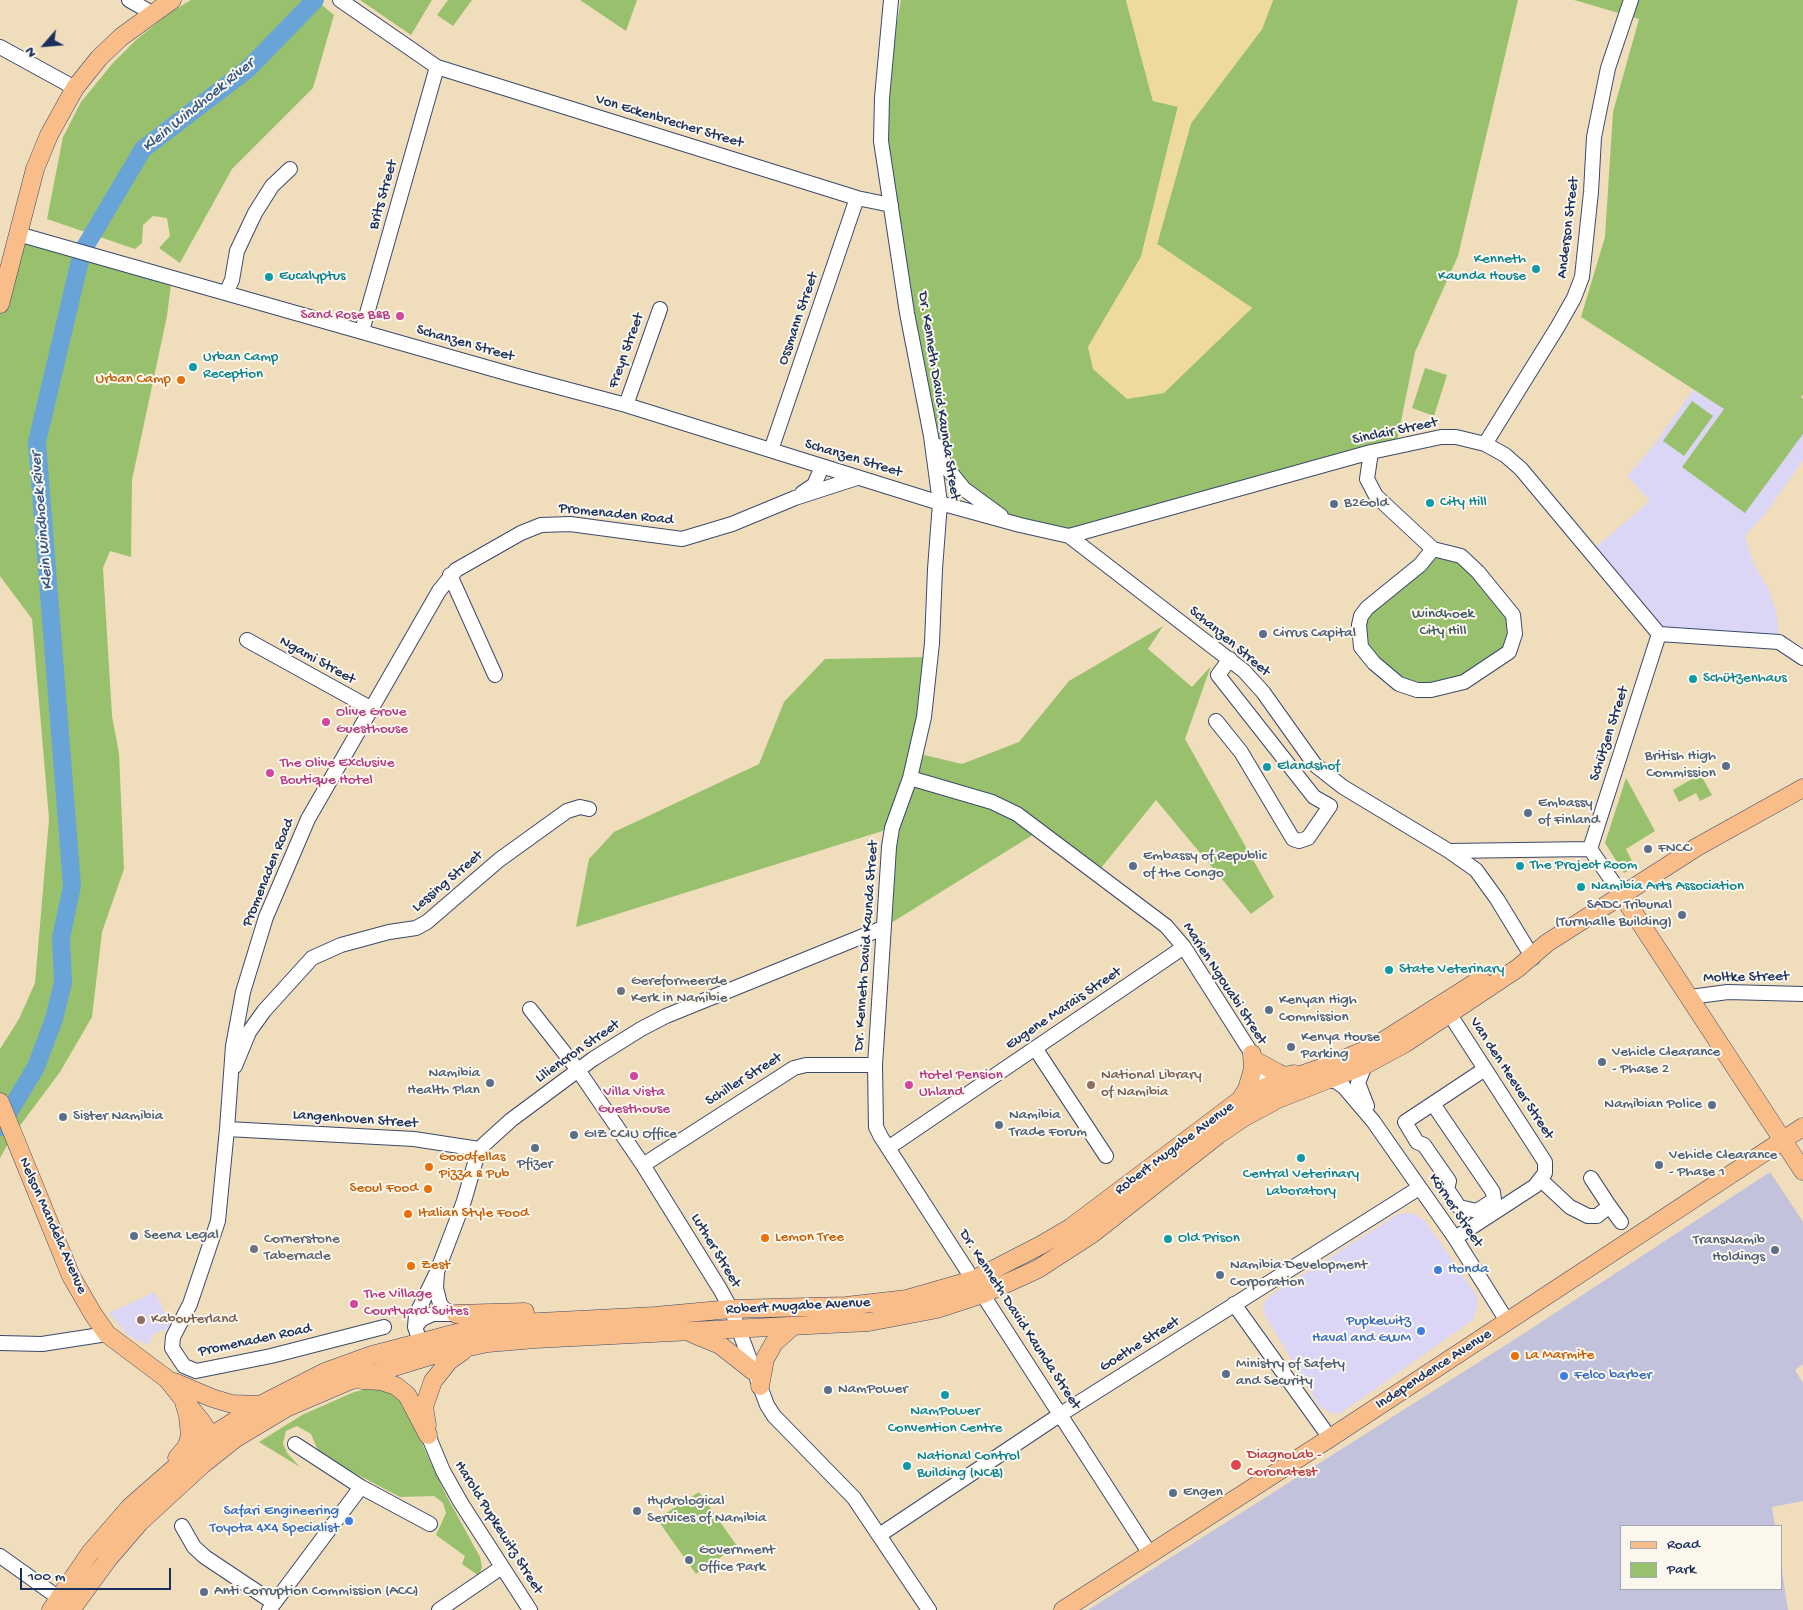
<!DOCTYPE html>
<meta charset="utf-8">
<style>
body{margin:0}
#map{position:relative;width:1803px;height:1610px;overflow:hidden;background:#f0ddbc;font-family:"Gochi Hand",sans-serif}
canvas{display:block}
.legend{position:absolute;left:1620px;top:1525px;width:162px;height:65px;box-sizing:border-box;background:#fbf7ec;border:1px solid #a1a7b3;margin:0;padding:6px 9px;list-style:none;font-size:15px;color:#1b2f5e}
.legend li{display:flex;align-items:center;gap:10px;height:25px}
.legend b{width:25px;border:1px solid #a1a7b3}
.north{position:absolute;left:20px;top:20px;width:50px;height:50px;-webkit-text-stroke:4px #fbf7ec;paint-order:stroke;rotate:243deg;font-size:14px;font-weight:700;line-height:20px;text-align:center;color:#1b2f5e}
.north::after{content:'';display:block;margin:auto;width:18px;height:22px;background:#1b2f5e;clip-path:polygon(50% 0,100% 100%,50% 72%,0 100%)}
.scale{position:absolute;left:20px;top:1568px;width:151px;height:22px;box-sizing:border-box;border:2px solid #1b2f5e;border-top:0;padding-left:6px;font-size:15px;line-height:18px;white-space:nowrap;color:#1b2f5e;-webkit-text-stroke:4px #fbf7ec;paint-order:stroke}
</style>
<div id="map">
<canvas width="1803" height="1610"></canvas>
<ul class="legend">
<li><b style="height:6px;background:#f8bd89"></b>Road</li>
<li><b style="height:14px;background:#99c16d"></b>Park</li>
</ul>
<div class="north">N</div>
<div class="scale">100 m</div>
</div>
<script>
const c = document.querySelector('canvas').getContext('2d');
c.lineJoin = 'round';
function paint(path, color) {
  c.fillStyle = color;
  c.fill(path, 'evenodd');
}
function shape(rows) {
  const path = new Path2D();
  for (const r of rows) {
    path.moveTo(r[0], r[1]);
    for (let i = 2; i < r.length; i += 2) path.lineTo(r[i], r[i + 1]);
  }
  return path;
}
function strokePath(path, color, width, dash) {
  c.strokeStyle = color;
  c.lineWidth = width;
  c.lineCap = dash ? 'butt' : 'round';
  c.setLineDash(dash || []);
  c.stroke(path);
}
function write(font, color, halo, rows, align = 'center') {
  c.font = font + ' "Gochi Hand",sans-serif';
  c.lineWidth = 4;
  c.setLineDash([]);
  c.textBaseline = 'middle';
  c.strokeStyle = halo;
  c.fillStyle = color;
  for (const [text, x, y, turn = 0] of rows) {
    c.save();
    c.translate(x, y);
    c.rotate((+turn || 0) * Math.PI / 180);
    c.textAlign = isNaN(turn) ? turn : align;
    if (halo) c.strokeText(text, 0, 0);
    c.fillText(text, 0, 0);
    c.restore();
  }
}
paint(shape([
 [1757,364,1803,399,1803,460,1766,513,1745,536,1753,563,1768,588,1777,615,1779,642,1659,634,1590,552,1650,501,1627,476,1655,444,1693,390,1724,409],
 [1405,1213,1416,1214,1426,1222,1477,1296,1477,1308,1473,1320,1341,1413,1333,1414,1319,1406,1263,1312,1264,1303,1268,1297,1398,1214],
 [155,1292,171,1327,154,1334,148,1345,129,1336,109,1313]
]), '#dcd6f6');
paint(shape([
 [1770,1172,1803,1222,1803,1364,1795,1370,1803,1383,1803,1501,1772,1507,1775,1526,1622,1526,1622,1589,1782,1589,1782,1572,1788,1610,1088,1610,1523,1334]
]), '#c2c2dc');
paint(shape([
 [191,0,316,0,334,15,313,88,232,169,180,263,159,248,170,236,167,218,153,216,143,225,142,243,135,249,47,219,63,137,81,102,112,64,137,39,171,12],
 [360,0,432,0,411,35],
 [448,0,472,0,453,26,437,15],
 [580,0,637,0,626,31],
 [901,0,1126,0,1153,101,1178,106,1141,257,1088,347,1232,326,1252,308,1157,244,1191,123,1262,29,1273,0,1518,0,1458,256,1415,352,1396,446,1069,536,1020,525,964,489,931,436,881,141,892,50],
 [1574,0,1803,0,1803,395,1801,397,1803,399,1803,434,1745,513,1682,467,1724,409,1581,317,1605,237,1613,112,1639,19],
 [18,234,172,276,167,316,132,480,131,557,110,551,103,568,112,716,119,753,124,869,102,932,92,1017,60,1072,13,1135,0,1158,0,1049,19,1019,35,983,49,819,32,619,0,576,0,304],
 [1425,368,1447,375,1434,416,1412,408],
 [1692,401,1713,416,1684,456,1663,441],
 [1433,549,1461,556,1513,615,1509,652,1464,682,1417,690,1374,663,1359,625],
 [1163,626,1148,649,1192,687,1211,666,1185,739,1274,897,1251,914,1156,800,1097,873,1039,831,883,928,892,828,576,927,589,859,614,832,759,764,784,702,825,659,931,657,916,753,962,764,1019,742,1069,681],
 [1697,768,1712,795,1700,801,1696,793,1679,802,1673,790,1692,779,1689,772],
 [1626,778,1655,831,1626,849,1635,867,1624,873,1605,843],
 [371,1388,390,1391,403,1401,414,1418,424,1448,446,1495,480,1557,482,1567,479,1576,462,1564,465,1556,436,1535,446,1513,443,1503,434,1496,400,1497,320,1455,311,1434,297,1426,286,1431,283,1443,287,1453,300,1467,259,1442,302,1415,354,1392],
 [699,1492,737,1546,696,1574,659,1522,660,1517]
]), '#99c16d');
paint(shape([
 [1126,0,1273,0,1262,29,1191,123,1157,244,1252,308,1164,393,1127,399,1093,369,1088,347,1141,257,1178,107,1153,101]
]), '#eeda9e');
strokePath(shape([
 [0,1127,36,1067,54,1019,63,983,61,938,72,886,37,442,82,252,143,149,248,69,315,0]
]), '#69a4d9', 18);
const minor = shape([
 [129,0,152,13],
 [340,0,437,67,857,198,891,205],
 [891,0,882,98,881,141,907,313,931,436,940,503,935,569,932,643,924,717,910,778,892,828,889,847,875,1065,876,1127,881,1137,1150,1554],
 [0,47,75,88],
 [18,234,517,376,626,405,940,503,1020,525,1069,536,1244,671,1263,692,1315,765,1343,787,1449,851,1476,870,1497,899,1533,958],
 [226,293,232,280,237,251,255,213,272,186,290,169],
 [362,331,437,67],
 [626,405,660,309],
 [1485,444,1557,328,1574,298,1582,277,1591,192,1594,137,1608,68,1631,0],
 [936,445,947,468,964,489,1001,516],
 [771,450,857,198],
 [1371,452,1367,479,1376,496,1433,549,1461,556,1478,572,1513,615,1515,634,1509,652,1464,682,1431,690,1417,690,1399,684,1374,663,1361,647,1359,625,1361,616,1367,608,1420,565,1433,549],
 [802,493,814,485,822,467],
 [1069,536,1371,452,1441,437,1456,437,1485,444,1505,455,1521,469,1659,634,1779,642,1803,658],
 [450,575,495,675],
 [247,640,372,709],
 [1216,721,1241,752,1293,839,1299,841,1308,838,1330,806,1314,797,1218,675,1230,659],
 [910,778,992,802,1017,814,1166,926,1184,947,1252,1054,1268,1086,1276,1092],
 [1590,849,1659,634],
 [1590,849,1622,895],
 [1449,851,1590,849],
 [1690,997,1728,992,1803,994],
 [1445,1007,1545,1162,1545,1173,1535,1186,1455,1238],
 [530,1009,578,1070,643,1165,720,1289,731,1309,767,1405,774,1416,854,1498,929,1610],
 [1035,1048,1106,1156],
 [1365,1065,1358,1083,1367,1106],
 [235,1066,249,1032,264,1011,312,958,341,945,389,932,416,928,427,922,499,860,567,811,580,807,589,809],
 [1326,1079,1337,1082,1344,1087,1373,1121,1455,1238,1507,1321],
 [1433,1104,1493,1192,1494,1200,1477,1211,1459,1207,1447,1189,1449,1181,1424,1145,1417,1142,1405,1122,1485,1069],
 [227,1129,414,1139,479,1149],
 [888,1148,1184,947],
 [643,1165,794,1068,806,1065,875,1065],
 [1541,1180,1570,1207,1588,1216,1597,1216,1607,1208,1608,1204,1591,1178],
 [1608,1204,1621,1222],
 [437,1273,436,1288,440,1304,445,1310,456,1314],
 [1234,1304,1330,1438],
 [384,1327,271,1356,196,1371,184,1366,172,1348,173,1337,190,1304,218,1221,227,1129,233,1046,243,992,266,917,308,819,439,591,456,570,521,533,541,525,570,524,682,539,732,524,795,498,857,478],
 [415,1327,422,1319,433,1314,454,1314],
 [0,1343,42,1344,107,1334],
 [423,1350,415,1327,416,1315,437,1272,464,1201,479,1149,511,1120,593,1059,641,1029,666,1016,883,928],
 [428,1435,443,1471,461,1503,530,1610],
 [295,1444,361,1487,430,1524],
 [182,1526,194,1547,205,1557,274,1603],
 [881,1534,1061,1414,1419,1188],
 [0,1556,66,1603],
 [269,1610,361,1487],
 [439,1610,502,1567]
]);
const major = shape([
 [0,304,35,169,49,135,75,88,99,58,121,37,172,0],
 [1622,895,1803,1171],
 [1256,1061,1278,1073,1285,1076,1294,1074],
 [1240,1100,1247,1089,1253,1069,1252,1054],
 [0,1102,71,1276,93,1314,107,1334,167,1379,201,1421,217,1445],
 [456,1314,525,1312],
 [693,1334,720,1345,753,1371],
 [362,1380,381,1381,396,1386,407,1395,428,1435],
 [174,1382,212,1398,232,1404,260,1405],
 [760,1386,765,1359,774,1343,793,1326],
 [427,1425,424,1407,433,1381,449,1361,463,1351],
 [177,1458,187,1446,190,1435,188,1416,184,1402],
 [51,1610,90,1553,130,1507,211,1436,260,1405,325,1372,372,1355,476,1328,520,1323,655,1316,731,1309,846,1306,907,1299,973,1280,1041,1245,1070,1228,1240,1100,1268,1086,1327,1066,1375,1046,1481,979],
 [71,1610,109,1558,140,1522,202,1465,236,1438,286,1408,349,1381,440,1353,488,1343,535,1339,869,1322,937,1309,983,1294,1038,1269,1092,1234,1218,1135,1243,1118,1278,1099,1365,1065,1404,1044,1518,968,1547,943,1697,847,1803,788],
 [1063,1610,1330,1438,1803,1127]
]);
strokePath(minor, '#3b496c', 16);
strokePath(major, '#3b496c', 19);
strokePath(minor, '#fff', 14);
strokePath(major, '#f8bd89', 18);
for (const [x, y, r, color] of [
 [1536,269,5,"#0f9aa8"],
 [269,277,5,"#0f9aa8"],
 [400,316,5,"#d1479c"],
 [193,367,5,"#0f9aa8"],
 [181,380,5,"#e8710a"],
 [1430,503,5,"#0f9aa8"],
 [1334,504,5,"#5c6f8a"],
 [1263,634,5,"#5c6f8a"],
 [1693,679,5,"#0f9aa8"],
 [326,722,5,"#d1479c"],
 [1726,766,5,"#5c6f8a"],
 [1267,767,5,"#0f9aa8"],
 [270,773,5,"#d1479c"],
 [1528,813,5,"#5c6f8a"],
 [1648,849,5,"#5c6f8a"],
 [1133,866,5,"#5c6f8a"],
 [1520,866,5,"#0f9aa8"],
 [1581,887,5,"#0f9aa8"],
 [1682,915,5,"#5c6f8a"],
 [1389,970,5,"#0f9aa8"],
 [621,991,5,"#6b7280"],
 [1269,1010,5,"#5c6f8a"],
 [1291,1047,5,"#5c6f8a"],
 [1602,1062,5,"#5c6f8a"],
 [634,1076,5,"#d1479c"],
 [490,1083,5,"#5c6f8a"],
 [909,1085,5,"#d1479c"],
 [1091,1085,5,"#8d6e63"],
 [1712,1105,5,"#5c6f8a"],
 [63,1117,5,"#5c6f8a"],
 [999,1125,5,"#5c6f8a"],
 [574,1135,5,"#5c6f8a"],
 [535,1148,5,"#5c6f8a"],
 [1301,1158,5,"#0f9aa8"],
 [1659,1165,5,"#5c6f8a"],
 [429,1167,5,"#e8710a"],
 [428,1189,5,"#e8710a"],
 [408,1214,5,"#e8710a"],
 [134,1236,5,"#5c6f8a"],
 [765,1238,5,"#e8710a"],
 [1168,1239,5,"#0f9aa8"],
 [254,1249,5,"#6b7280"],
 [1775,1250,5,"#5c6f8a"],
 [411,1266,5,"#e8710a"],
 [1438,1270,5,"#3f7fe0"],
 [1220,1275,5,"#5c6f8a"],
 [354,1304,5,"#d1479c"],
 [141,1320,5,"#8d6e63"],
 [1421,1331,5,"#3f7fe0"],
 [1515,1356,5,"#e8710a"],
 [1226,1374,5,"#5c6f8a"],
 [1564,1376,5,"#3f7fe0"],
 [828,1390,5,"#5c6f8a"],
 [945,1395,5,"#0f9aa8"],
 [1236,1465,6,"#e0444e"],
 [907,1466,5,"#0f9aa8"],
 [1173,1493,5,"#5c6f8a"],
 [637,1511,5,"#5c6f8a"],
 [349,1521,5,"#3f7fe0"],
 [689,1560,5,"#5c6f8a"],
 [204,1592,5,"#5c6f8a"]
]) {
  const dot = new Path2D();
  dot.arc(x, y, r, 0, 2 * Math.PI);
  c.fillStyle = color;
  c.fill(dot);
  strokePath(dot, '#fbf7ec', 2);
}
write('15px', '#1b2f5e', '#fbf7ec', [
 ["Von Eckenbrecher Street",669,122,17],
 ["Brits Street",384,195,-74],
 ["Anderson Street",1569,228,-83],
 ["Ossmann Street",799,319,-71],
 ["Schanzen Street",465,344,16],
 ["Freyn Street",627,351,-70],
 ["Dr. Kenneth David Kaunda Street",938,396,81],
 ["Sinclair Street",1395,432,-12],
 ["Schanzen Street",853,459,17],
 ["Promenaden Road",616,515,6],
 ["Schanzen Street",1229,642,40],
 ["Ngami Street",317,661,29],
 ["Schützen Street",1610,734,-72],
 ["Promenaden Road",269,873,-68],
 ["Lessing Street",448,882,-40],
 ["Dr. Kenneth David Kaunda Street",867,946,-86],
 ["Moltke Street",1746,978,-1],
 ["Marien Ngouabi Street",1224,984,57],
 ["Eugene Marais Street",1064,1009,-34],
 ["Liliencron Street",578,1052,-35],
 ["Van den Heever Street",1511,1079,57],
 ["Schiller Street",744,1080,-32],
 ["Langenhoven Street",355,1120,4],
 ["Robert Mugabe Avenue",1175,1149,-37],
 ["Körner Street",1455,1211,56],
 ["Nelson Mandela Avenue",52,1226,66],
 ["Luther Street",715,1251,59],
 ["Robert Mugabe Avenue",798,1307,-3],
 ["Dr. Kenneth David Kaunda Street",1019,1320,57],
 ["Promenaden Road",255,1341,-12],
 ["Goethe Street",1140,1345,-32],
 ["Independence Avenue",1434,1370,-33],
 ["Harold Pupkewitz Street",498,1528,58]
]);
write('15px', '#0d838f', '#fbf7ec', [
 ["Kenneth",1526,260,"right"],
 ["Kaunda House",1526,277,"right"],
 ["Eucalyptus",279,277],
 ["Urban Camp",203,358],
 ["Reception",203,375],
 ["City Hill",1440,503],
 ["Schützenhaus",1703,679],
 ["Elandshof",1277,767],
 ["The Project Room",1530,866],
 ["Namibia Arts Association",1591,887],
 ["State Veterinary",1399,970],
 ["Central Veterinary",1301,1175,"center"],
 ["Laboratory",1301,1192,"center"],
 ["Old Prison",1178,1239],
 ["NamPower",945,1412,"center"],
 ["Convention Centre",945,1429,"center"],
 ["National Control",917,1457],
 ["Building (NCB)",917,1474]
], 'left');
write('15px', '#b23c85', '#fbf7ec', [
 ["Sand Rose B&B",390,316,"right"],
 ["Olive Grove",336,713],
 ["Guesthouse",336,730],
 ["The Olive Exclusive",280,764],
 ["Boutique Hotel",280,781],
 ["Hotel Pension",919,1076],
 ["Uhland",919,1093],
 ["Villa Vista",634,1093,"center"],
 ["Guesthouse",634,1110,"center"],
 ["The Village",364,1295],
 ["Courtyard Suites",364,1312]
], 'left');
write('15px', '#c56008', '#fbf7ec', [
 ["Urban Camp",171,380,"right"],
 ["Goodfellas",439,1158],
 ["Pizza & Pub",439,1175],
 ["Seoul Food",418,1189,"right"],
 ["Italian Style Food",418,1214],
 ["Lemon Tree",775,1238],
 ["Zest",421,1266],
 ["La Marmite",1525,1356]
], 'left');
write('15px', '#4e5e75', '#fbf7ec', [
 ["B2Gold",1344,504],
 ["Cirrus Capital",1273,634],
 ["British High",1716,757,"right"],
 ["Commission",1716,774,"right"],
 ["Embassy",1538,804],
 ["of Finland",1538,821],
 ["FNCC",1658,849],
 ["Embassy of Republic",1143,857],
 ["of the Congo",1143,874],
 ["SADC Tribunal",1672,906,"right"],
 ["(Turnhalle Building)",1672,923,"right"],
 ["Kenyan High",1279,1001],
 ["Commission",1279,1018],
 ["Kenya House",1301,1038],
 ["Parking",1301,1055],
 ["Vehicle Clearance",1612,1053],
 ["- Phase 2",1612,1070],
 ["Namibia",480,1074,"right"],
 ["Health Plan",480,1091,"right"],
 ["Namibian Police",1702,1105,"right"],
 ["Namibia",1009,1116],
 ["Trade Forum",1009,1133],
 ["Sister Namibia",73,1117],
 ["GIZ CCIU Office",584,1135],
 ["Vehicle Clearance",1669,1156],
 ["- Phase 1",1669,1173],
 ["Pfizer",535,1165,"center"],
 ["Seena Legal",144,1236],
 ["TransNamib",1765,1241,"right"],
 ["Holdings",1765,1258,"right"],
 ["Namibia Development",1230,1266],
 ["Corporation",1230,1283],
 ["Ministry of Safety",1236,1365],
 ["and Security",1236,1382],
 ["NamPower",838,1390],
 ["Engen",1183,1493],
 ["Hydrological",647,1502],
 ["Services of Namibia",647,1519],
 ["Government",699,1551],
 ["Office Park",699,1568],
 ["Anti Corruption Commission (ACC)",214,1592]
], 'left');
write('15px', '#415b62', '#fbf7ec', [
 ["Windhoek",1443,615],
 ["City Hill",1443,632]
]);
write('15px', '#5b616d', '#fbf7ec', [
 ["Gereformeerde",631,982],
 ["Kerk in Namibie",631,999],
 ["Cornerstone",264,1240],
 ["Tabernacle",264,1257]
], 'left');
write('15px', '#785e54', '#fbf7ec', [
 ["National Library",1101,1076],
 ["of Namibia",1101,1093],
 ["Kabouterland",151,1320]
], 'left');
write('15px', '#366cbe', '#fbf7ec', [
 ["Honda",1448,1270],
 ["Pupkewitz",1411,1322,"right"],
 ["Haval and GWM",1411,1339,"right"],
 ["Felco barber",1574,1376],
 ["Safari Engineering",339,1512,"right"],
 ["Toyota 4x4 Specialist",339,1529,"right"]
], 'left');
write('15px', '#be3a42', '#fbf7ec', [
 ["DiagnoLab -",1247,1456],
 ["Coronatest",1247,1473]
], 'left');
write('italic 16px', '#365889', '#fbf7ec', [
 ["Klein Windhoek River",199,106,-39],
 ["Klein Windhoek River",43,521,-95]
]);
</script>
